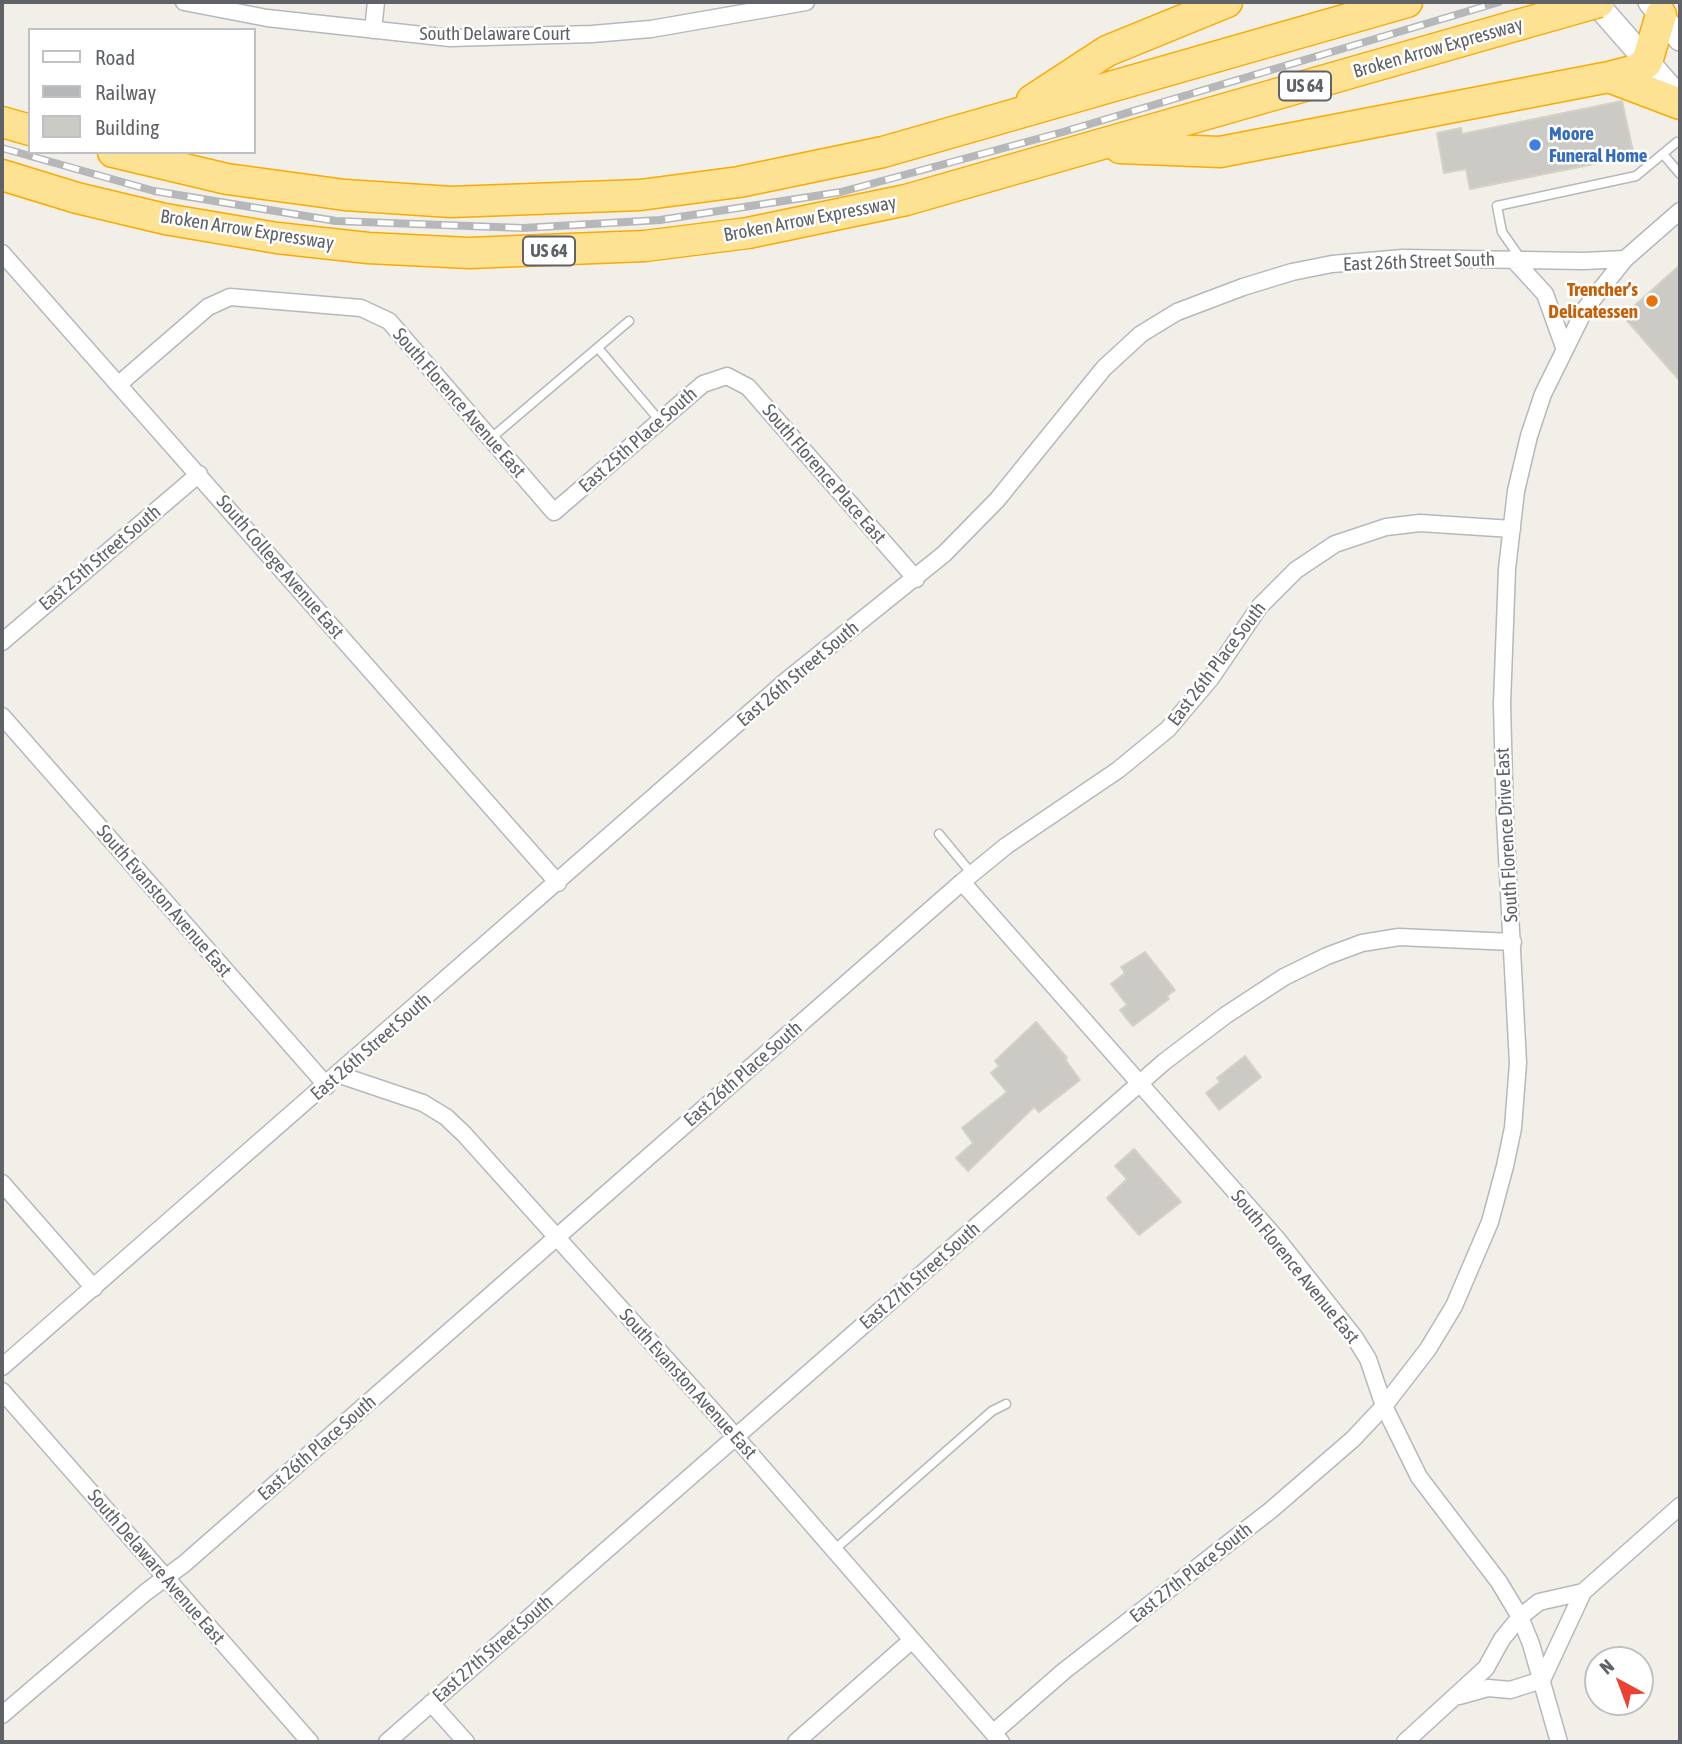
<!DOCTYPE html>
<meta charset="utf-8">
<style>
body{margin:0}
#map{position:relative;width:1682px;height:1744px;overflow:hidden;background:#f1efe8;font-family:"Asap Condensed",sans-serif}
canvas{display:block}
.frame{position:absolute;inset:0;border:4px solid #5f6368;pointer-events:none}
.legend{position:absolute;left:28px;top:28px;width:228px;height:126px;box-sizing:border-box;background:#fff;border:2px solid #bfc1c3;margin:0;padding:9px 12px;list-style:none;font-size:21px;color:#5f6368}
.legend li{display:flex;align-items:center;gap:14px;height:35px}
.legend b{width:35px;border:2px solid #bfc1c3}
.north{position:absolute;left:1584px;top:1646px;width:70px;height:70px;box-sizing:border-box;background:#fff;border:2px solid #bfc1c3;border-radius:50%;rotate:319deg;font-size:19px;font-weight:700;line-height:28px;text-align:center;color:#5f6368}
.north::after{content:'';display:block;margin:auto;width:24px;height:32px;background:#ea4335;clip-path:polygon(50% 0,100% 100%,50% 72%,0 100%)}
</style>
<div id="map">
<canvas width="1682" height="1744"></canvas>
<div class="frame"></div>
<ul class="legend">
<li><b style="height:9px;background:#fff"></b>Road</li>
<li><b style="height:9px;background:#b6b7b8"></b>Railway</li>
<li><b style="height:19px;background:#cccac5"></b>Building</li>
</ul>
<div class="north">N</div>
</div>
<script>
const c = document.querySelector('canvas').getContext('2d');
c.lineJoin = 'round';
function paint(path, color) {
  c.fillStyle = color;
  c.fill(path, 'evenodd');
}
function shape(rows) {
  const path = new Path2D();
  for (const r of rows) {
    path.moveTo(r[0], r[1]);
    for (let i = 2; i < r.length; i += 2) path.lineTo(r[i], r[i + 1]);
  }
  return path;
}
function strokePath(path, color, width, dash) {
  c.strokeStyle = color;
  c.lineWidth = width;
  c.lineCap = dash ? 'butt' : 'round';
  c.setLineDash(dash || []);
  c.stroke(path);
}
function write(font, color, halo, rows, align = 'center') {
  c.font = font + ' "Asap Condensed",sans-serif';
  c.lineWidth = 5;
  c.setLineDash([]);
  c.textBaseline = 'middle';
  c.strokeStyle = halo;
  c.fillStyle = color;
  for (const [text, x, y, turn = 0] of rows) {
    c.save();
    c.translate(x, y);
    c.rotate((+turn || 0) * Math.PI / 180);
    c.textAlign = isNaN(turn) ? turn : align;
    if (halo) c.strokeText(text, 0, 0);
    c.fillText(text, 0, 0);
    c.restore();
  }
}
const building = shape([
 [1622,101,1634,156,1470,189,1466,169,1444,173,1437,133,1461,128,1462,134,1622,101],
 [1680,265,1680,381,1623,316,1680,265],
 [1145,952,1175,990,1167,996,1169,999,1133,1026,1120,1010,1127,1005,1111,984,1125,973,1121,967,1145,952],
 [1036,1022,1067,1058,1065,1059,1080,1080,1039,1112,1034,1107,968,1171,956,1158,973,1143,962,1128,1007,1092,991,1073,999,1066,995,1061,1036,1022],
 [1245,1056,1261,1077,1219,1110,1206,1093,1220,1082,1217,1078,1245,1056],
 [1134,1149,1181,1202,1139,1235,1107,1198,1127,1179,1115,1166,1134,1149]
]);
paint(building, '#cccac5');
strokePath(building, '#d6d1c6', 2);
const lane = shape([
 [1663,154,1680,174],
 [1521,259,1502,232,1497,206,1636,176,1677,142],
 [598,348,660,421],
 [490,439,629,321],
 [939,834,972,874],
 [834,1550,992,1411,1006,1404]
]);
const street = shape([
 [184,2,267,18,450,38,592,34,651,29,806,2],
 [373,30,376,2],
 [2,253,558,883],
 [1513,259,1545,294,1564,347],
 [119,384,208,307,230,297,361,308,389,321,554,512,703,384,727,376,748,387,916,579],
 [2,642,199,474],
 [2,716,327,1086],
 [962,882,1277,1239,1355,1338,1368,1359,1384,1406,1419,1477,1499,1582,1520,1617,1531,1644,1559,1742],
 [340,1075,423,1103,446,1117,464,1134,721,1420,1001,1742],
 [2,1183,94,1288],
 [2,1367,786,681,944,554,997,500,1104,368,1141,334,1177,312,1243,287,1292,272,1332,264,1403,258,1584,261,1625,259],
 [2,1391,310,1742],
 [1459,1696,1488,1688,1510,1690,1542,1680,1583,1592,1680,1506],
 [431,1703,466,1742],
 [2,1715,146,1592,184,1564,962,882,1006,846,1118,770,1168,729,1211,678,1260,606,1296,570,1335,544,1386,527,1420,523,1512,529],
 [993,1733,1064,1671,1271,1510,1353,1439,1384,1406,1428,1349,1454,1306,1490,1222,1505,1166,1513,1128,1518,1063,1505,818,1502,704,1507,569,1516,491,1529,436,1543,394,1585,309,1625,259,1680,211],
 [387,1742,1164,1062,1226,1015,1284,977,1327,956,1362,943,1399,937,1513,942],
 [796,1742,912,1640],
 [1405,1742,1486,1668,1502,1639,1520,1617,1539,1602,1583,1592]
]);
const secondary = shape([
 [1595,2,1680,99],
 [1650,2,1680,39]
]);
const highway = shape([
 [1609,77,1680,104],
 [1032,100,1107,51,1227,2],
 [2,122,30,130],
 [1120,148,1220,152,1609,77,1636,70,1647,62,1661,15],
 [113,152,227,179,345,195,451,202,640,195,739,182,883,152,1407,2],
 [2,175,77,198,165,219,277,238,368,248,469,253,645,246,748,233,906,200,1518,25]
]);
strokePath(lane, '#b5b8bc', 11);
strokePath(street, '#b5b8bc', 19);
strokePath(secondary, '#b6babf', 26);
strokePath(highway, '#f9ab00', 33);
strokePath(lane, '#fff', 8);
strokePath(street, '#fff', 16);
strokePath(secondary, '#fff', 23);
strokePath(highway, '#fde293', 30);
const rail = shape([
 [2,148,154,191,336,221,523,228,660,220,841,192,1063,132,1499,2]
]);
strokePath(rail, '#b6b7b8', 8);
strokePath(rail, '#fff', 5, [16]);
const highwayBridge = shape([
 [1518,25,1599,2]
]);
strokePath(highwayBridge, '#f9ab00', 33, []);
strokePath(highwayBridge, '#fde293', 30);
for (const [x, y, r, color] of [
 [1535,145,7,"#3f7fe0"],
 [1652,301,7,"#e8710a"]
]) {
  const dot = new Path2D();
  dot.arc(x, y, r, 0, 2 * Math.PI);
  c.fillStyle = color;
  c.fill(dot);
  strokePath(dot, '#fff', 2.5);
}
for (const [x, y, w] of [
 [1305,86,52],
 [549,251,52]
]) {
  const box = new Path2D();
  box.roundRect(x - w / 2, y - 14.5, w, 29, 5);
  c.fillStyle = '#fff';
  c.fill(box);
  strokePath(box, '#5f6368', 2);
}
write('bold 18px', '#5f6368', null, [
 ["US 64",1305,86],
 ["US 64",549,251]
]);
write('19px', '#5f6368', '#fff', [
 ["South Delaware Court",495,34],
 ["Broken Arrow Expressway",1438,48,-16],
 ["Broken Arrow Expressway",810,219,-11],
 ["Broken Arrow Expressway",247,230,9],
 ["East 26th Street South",1419,262,-2],
 ["South Florence Avenue East",459,403,49],
 ["East 25th Place South",638,440,-41],
 ["South Florence Place East",824,474,49],
 ["East 25th Street South",100,558,-40],
 ["South College Avenue East",280,567,49],
 ["East 26th Place South",1217,664,-53],
 ["East 26th Street South",798,674,-40],
 ["South Florence Drive East",1507,835,-93],
 ["South Evanston Avenue East",164,901,49],
 ["East 26th Street South",371,1047,-41],
 ["East 26th Place South",743,1074,-41],
 ["South Florence Avenue East",1295,1267,51],
 ["East 27th Street South",920,1276,-41],
 ["South Evanston Avenue East",688,1384,48],
 ["East 26th Place South",317,1448,-41],
 ["South Delaware Avenue East",156,1567,49],
 ["East 27th Place South",1191,1573,-38],
 ["East 27th Street South",493,1649,-41]
]);
write('bold 19px', '#366cbe', '#fff', [
 ["Moore",1549,134],
 ["Funeral Home",1549,156]
], 'left');
write('bold 19px', '#c56008', '#fff', [
 ["Trencher’s",1638,290],
 ["Delicatessen",1638,312]
], 'right');
</script>
